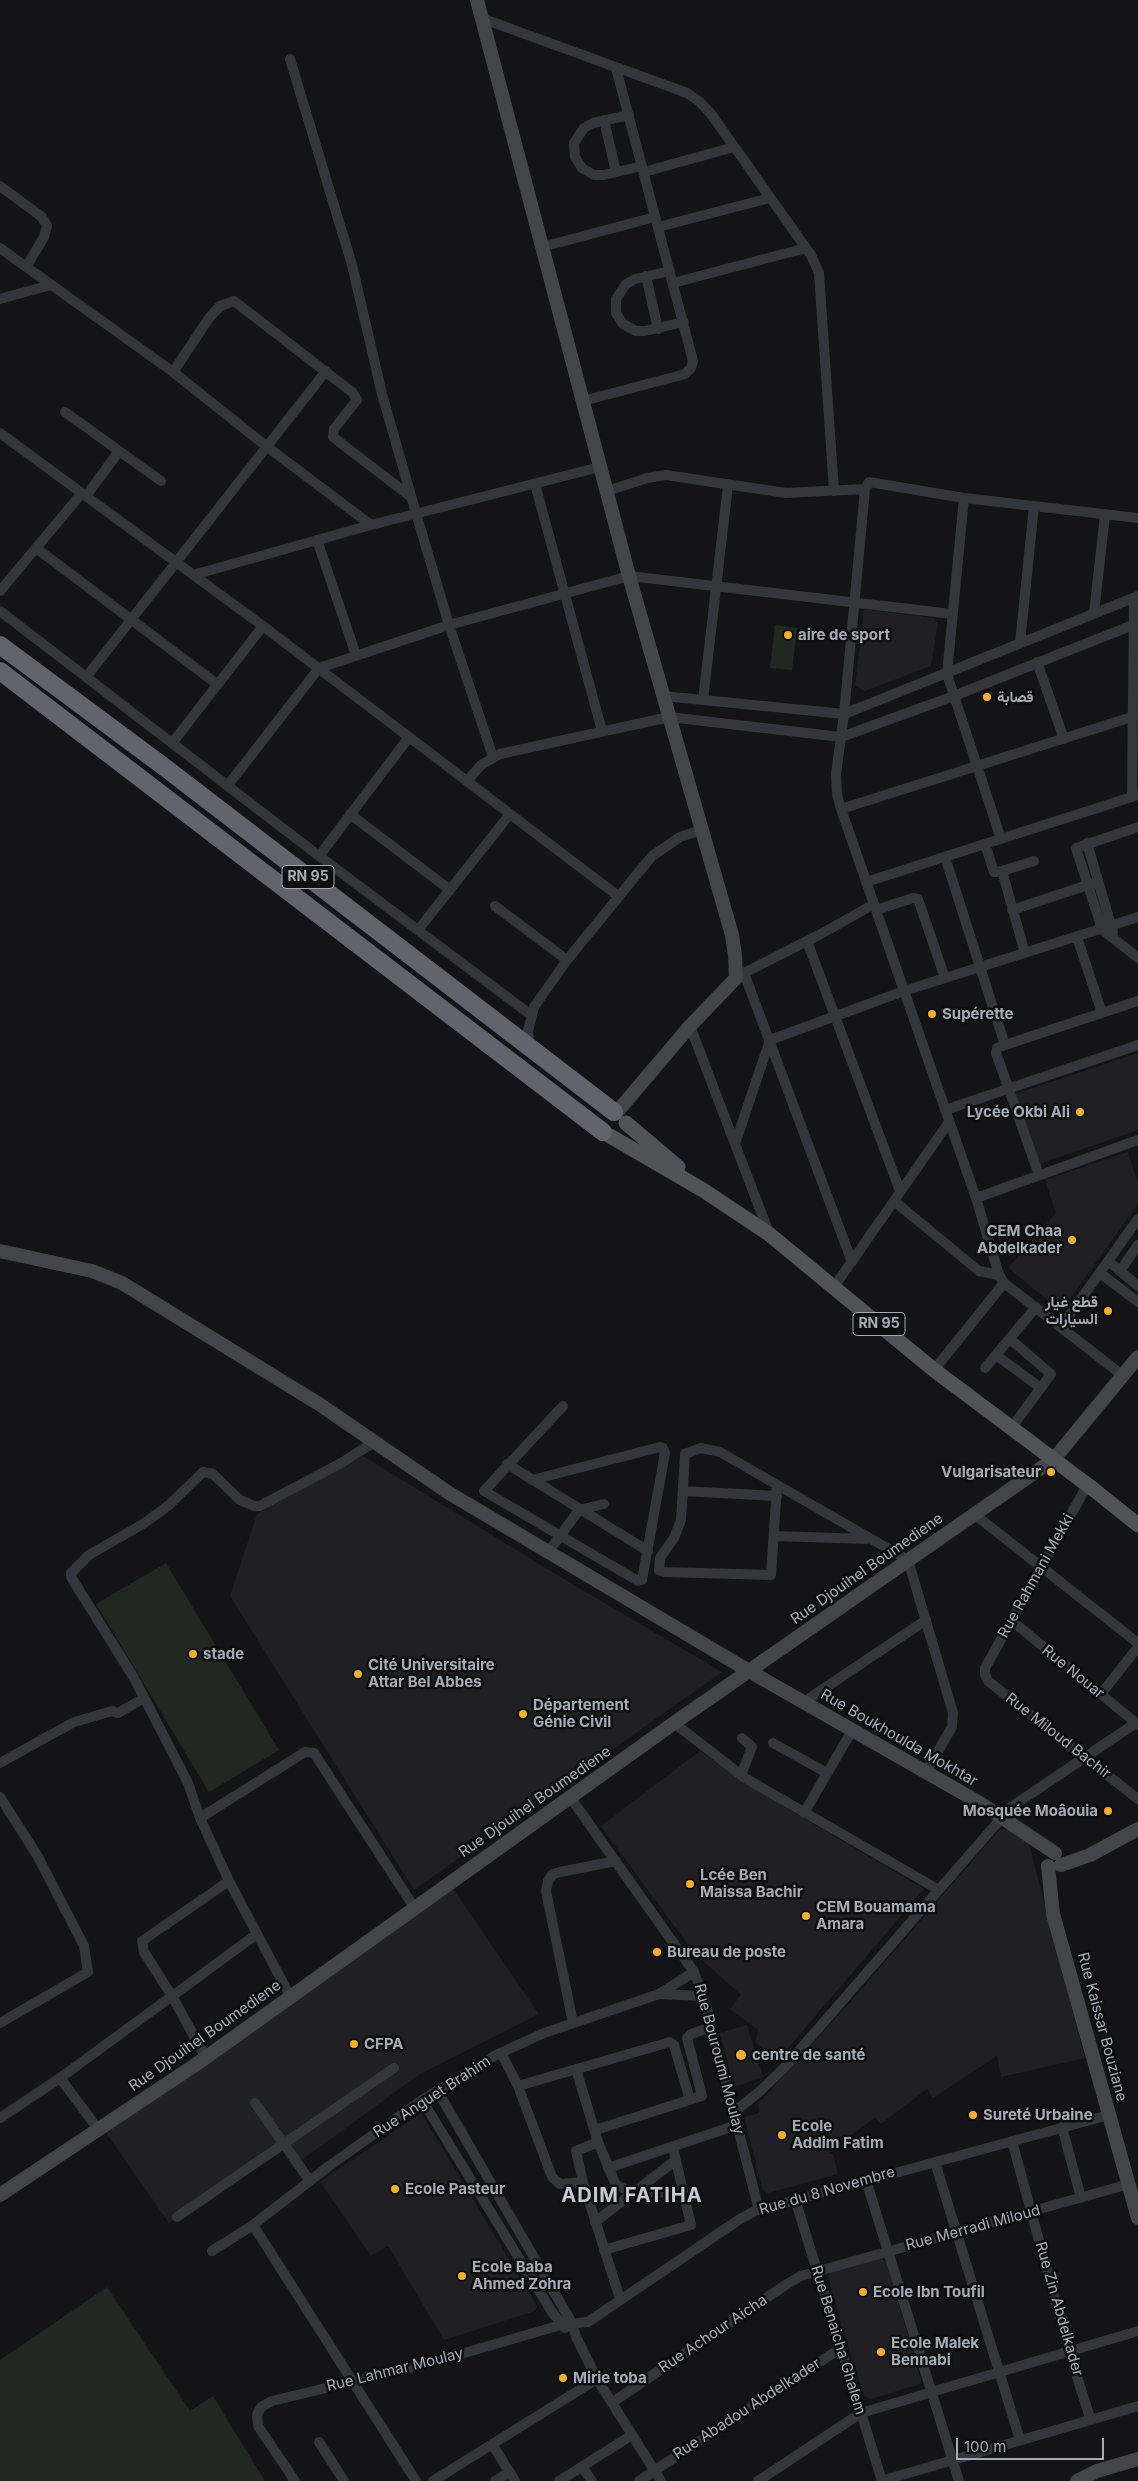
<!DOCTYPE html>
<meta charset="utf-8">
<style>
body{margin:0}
#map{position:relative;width:1138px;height:2481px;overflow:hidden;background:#141416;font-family:Inter,sans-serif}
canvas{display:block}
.scale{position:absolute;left:956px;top:2438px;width:148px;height:22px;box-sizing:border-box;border:2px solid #a5aab6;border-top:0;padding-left:6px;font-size:15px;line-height:18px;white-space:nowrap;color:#a5aab6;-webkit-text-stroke:4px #0f0f10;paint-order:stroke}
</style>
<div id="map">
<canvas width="1138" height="2481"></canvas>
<div class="scale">100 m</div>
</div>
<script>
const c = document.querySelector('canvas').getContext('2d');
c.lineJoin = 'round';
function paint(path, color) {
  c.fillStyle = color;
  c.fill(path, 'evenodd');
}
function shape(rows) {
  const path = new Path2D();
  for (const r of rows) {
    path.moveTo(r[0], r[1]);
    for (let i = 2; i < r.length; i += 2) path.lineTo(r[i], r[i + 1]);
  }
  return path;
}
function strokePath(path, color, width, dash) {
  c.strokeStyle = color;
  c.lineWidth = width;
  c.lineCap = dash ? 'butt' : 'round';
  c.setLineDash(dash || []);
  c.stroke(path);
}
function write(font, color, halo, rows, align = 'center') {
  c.font = font + ' Inter,Vazirmatn,sans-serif';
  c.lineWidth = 5;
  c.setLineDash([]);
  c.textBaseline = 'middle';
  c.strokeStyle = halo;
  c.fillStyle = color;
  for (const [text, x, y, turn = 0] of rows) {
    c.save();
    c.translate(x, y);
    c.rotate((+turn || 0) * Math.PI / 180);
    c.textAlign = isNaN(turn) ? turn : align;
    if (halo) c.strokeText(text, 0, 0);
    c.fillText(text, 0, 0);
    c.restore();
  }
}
paint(shape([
 [864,609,933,618,938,623,931,666,865,691,855,686],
 [1138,1053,1138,1130,1039,1164,1015,1094],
 [1128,1152,1138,1183,1138,1204,1061,1311,1008,1268,1056,1213,1045,1180],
 [363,1456,567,1581,722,1672,414,1890,230,1596,257,1514],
 [700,1751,798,1815,924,1889,776,2062,756,2042,758,2030,730,2009,741,1995,694,1953,601,1826],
 [1008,1829,1027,1836,1085,2058,1001,2077,997,2056,933,2098,927,2089,881,2124,875,2117,828,2154,833,2154,838,2174,768,2193,763,2191,744,2117,759,2113,758,2104,854,1998,999,1830],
 [453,1889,539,2014,420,2074,295,2165,284,2146,169,2223,104,2130],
 [747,2025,763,2077,734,2087,720,2033],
 [421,2113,537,2306,535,2311,444,2340,388,2246,371,2256,320,2182],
 [879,2258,886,2261,921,2379,920,2384,871,2399,864,2396,841,2324,828,2277,831,2272]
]), '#202023');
paint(shape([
 [775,625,797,628,792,670,770,668],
 [166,1563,279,1750,209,1792,96,1604],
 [107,2287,190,2411,213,2396,265,2481,0,2481,0,2360]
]), '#202821');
strokePath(shape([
 [481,18,687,93,700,102,711,114,811,255,819,273,834,491],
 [290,59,352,265,382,394,416,513,449,625,493,757],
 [629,115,593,123,584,128,574,143,575,157,582,168,594,175,604,175,642,166],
 [604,120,616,172],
 [644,172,734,147],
 [0,186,42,217,47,226,44,237,26,267],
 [658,227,770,198],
 [542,247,655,217],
 [0,248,173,372,266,446,371,525],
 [670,271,635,279,626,284,616,299,616,313,623,324,636,331,645,331,684,322],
 [646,276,658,329],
 [673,283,806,248],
 [0,299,51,285],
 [173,372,209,318,220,306,234,301,352,392,357,400,334,429,333,437,411,497],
 [583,401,685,374,691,368,693,361,616,68],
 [65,412,161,481],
 [0,433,263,626,618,896],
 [535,484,602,731],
 [607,491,647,478,666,475,786,493,865,489],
 [86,496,119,451],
 [964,498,947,674,1001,839],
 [317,540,356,655],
 [36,548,217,684],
 [193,575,371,525,600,467],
 [0,591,82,493],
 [0,611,319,856,531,1015],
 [1094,613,1105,515],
 [1020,643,1034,506],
 [1037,662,1064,739],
 [87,676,326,371],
 [663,696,844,714,1138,596],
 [703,700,728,485],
 [173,742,263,626],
 [467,781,481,765,500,754,669,717,841,737,954,696,1138,623],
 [228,785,319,668,449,625,629,576,952,614],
 [1132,797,1134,598],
 [841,809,1138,715],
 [350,814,450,890],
 [1138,827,1076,848,1102,929,1138,958],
 [1087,843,1113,932],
 [985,844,994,872,1002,871,1025,953],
 [319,856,409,737],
 [945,857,1005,1045,1138,1001],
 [1002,871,1034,861],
 [866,882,1138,795],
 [495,906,567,960],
 [876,910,913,898,918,899,945,978],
 [1012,910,1094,883],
 [418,930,510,814],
 [1077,937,1102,1013],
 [807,941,900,1191],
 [744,973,852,1262],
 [738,976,819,935,874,904],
 [690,1026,769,1233],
 [1005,1045,997,1048,996,1053,1039,1175],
 [530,1047,528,1031,534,1007,567,960,652,856,680,837,701,830],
 [945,1110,1138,1045],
 [735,1144,770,1040,904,991,1138,917],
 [976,1198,1138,1140],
 [894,1201,979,1271,999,1275],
 [1108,1261,1138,1286],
 [1120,1271,1138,1245],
 [1100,1273,1138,1302],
 [834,1287,949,1122],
 [1061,1327,1138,1219],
 [1010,1339,1051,1374,1012,1427],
 [996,1355,1041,1388],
 [985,1368,1036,1307],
 [934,1370,1004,1283],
 [1122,1375,1004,1283,999,1275,976,1198,841,809,837,794,836,774,844,714,865,489,869,482,964,498,1138,518],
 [507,1464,648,1551],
 [532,1480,660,1447,663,1448,665,1453,642,1580,638,1581,484,1491,563,1406],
 [1088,1484,985,1668,985,1674,988,1681,1138,1799],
 [777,1486,771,1575,665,1572,659,1570,660,1558,674,1538,681,1520,685,1454,701,1448,720,1452,908,1560,953,1713,952,1727,926,1772],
 [683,1491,777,1496],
 [974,1514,1138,1643],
 [775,1536,867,1539],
 [549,1551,579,1510,604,1504],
 [1011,1620,1136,1723],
 [1101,1694,1138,1647],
 [804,1702,926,1620],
 [674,1723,745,1778,939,1890],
 [773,1743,827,1773],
 [0,1763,74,1722,112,1711,118,1713,144,1698],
 [741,1775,752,1747,742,1738],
 [0,1797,37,1855,84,1946,88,1972,0,2023],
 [570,1797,694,1972,706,2005,759,2210],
 [804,1813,853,1729],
 [200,1818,305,1752,314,1753,414,1907],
 [694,1972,659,1994,703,1996],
 [290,1996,229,1881,200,1818,188,1783,134,1678,71,1577,71,1573,89,1555,143,1524,169,1505,203,1472,213,1474,240,1500,254,1506,260,1506,343,1462,374,1442],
 [573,2023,546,1891,548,1881,553,1874,560,1872,616,1861],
 [501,2053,518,2086,552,2177,560,2184,583,2182,620,2299],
 [206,2058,172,1996,144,1952,142,1941,229,1881],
 [576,2069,598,2142,616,2185,632,2192,683,2193],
 [518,2086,670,2042,674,2045,690,2100],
 [437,2090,572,2323,576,2337,597,2379,661,2481],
 [422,2100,552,2312,565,2328],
 [255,2103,310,2181],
 [734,2112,759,2092,783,2069,1011,1807,1136,1723,1138,1725],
 [0,2118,60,2078],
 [1062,2127,1081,2198],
 [98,2129,60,2078,257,1934],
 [595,2130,702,2096,687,2038,691,2034,711,2027],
 [1012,2141,1069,2351,1090,2418],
 [935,2162,1020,2440],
 [608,2168,737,2125],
 [866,2180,959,2481],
 [583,2182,576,2151,598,2142],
 [795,2199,882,2481],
 [177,2217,394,2068],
 [595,2222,676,2160],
 [253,2225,416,2481],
 [604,2250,691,2225,673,2148],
 [212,2251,253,2225,329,2166,422,2100,496,2055,544,2033,659,1994],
 [613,2402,787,2284,801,2276,1129,2184],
 [319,2442,344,2481],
 [492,2444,515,2481],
 [582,2467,592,2481],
 [295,2481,258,2426,257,2415,261,2407,272,2401,430,2363,561,2325,588,2322,740,2219,755,2211,1109,2115],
 [433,2481,597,2379],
 [495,2481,510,2472],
 [559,2481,632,2435],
 [639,2481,841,2348],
 [758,2481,861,2413,1138,2331],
 [881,2481,1138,2406]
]), '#35363b', 10);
strokePath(shape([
 [477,0,629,576,732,935,735,955,736,978,690,1026,617,1112],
 [0,1251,92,1271,122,1283,319,1404,449,1493,749,1671,980,1803,1055,1853],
 [1061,1865,1090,1855,1138,1829],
 [1048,1866,1053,1914,1138,2218],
 [0,2195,198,2063,674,1723,1054,1459,1138,1357],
 [1077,2481,1097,2471,1138,2459]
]), '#43454b', 14);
strokePath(shape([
 [626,1123,678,1167],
 [610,1136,703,1190,769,1234,934,1370,1093,1489,1138,1525]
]), '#51535a', 15);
strokePath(shape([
 [0,645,163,766,614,1112],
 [0,671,603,1132]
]), '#61646c', 18);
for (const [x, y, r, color] of [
 [788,635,5,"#f4b02d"],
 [987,697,5,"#f4b02d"],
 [932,1014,5,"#f4b02d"],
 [1080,1112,5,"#f4b02d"],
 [1072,1240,5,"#f4b02d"],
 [1108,1311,5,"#f4b02d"],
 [1051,1472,5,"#f4b02d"],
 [193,1654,5,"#f4b02d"],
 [358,1674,5,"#f4b02d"],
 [523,1714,5,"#f4b02d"],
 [1108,1811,5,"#f4b02d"],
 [690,1884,5,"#f4b02d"],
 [806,1916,5,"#f4b02d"],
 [657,1952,5,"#f4b02d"],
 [354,2044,5,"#f4b02d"],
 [741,2055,6,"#f4b02d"],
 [973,2115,5,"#f4b02d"],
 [782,2135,5,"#f4b02d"],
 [395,2189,5,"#f4b02d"],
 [462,2276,5,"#f4b02d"],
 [863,2292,5,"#f4b02d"],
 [881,2352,5,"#f4b02d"],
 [563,2378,5,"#f4b02d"]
]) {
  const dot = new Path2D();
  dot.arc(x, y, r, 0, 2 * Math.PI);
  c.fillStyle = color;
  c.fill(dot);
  strokePath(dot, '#0f0f10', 2);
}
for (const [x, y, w] of [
 [308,877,52],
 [879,1324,52]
]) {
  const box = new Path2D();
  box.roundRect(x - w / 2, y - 11.5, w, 23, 4);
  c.fillStyle = '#0f0f10';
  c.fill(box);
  strokePath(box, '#a5aab6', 1);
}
write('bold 14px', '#a5aab6', null, [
 ["RN 95",308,877],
 ["RN 95",879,1324]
]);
write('bold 15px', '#a5aab6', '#0f0f10', [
 ["aire de sport",798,635],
 ["قصابة",997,697],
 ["Supérette",942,1014],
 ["Lycée Okbi Ali",1070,1112,"right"],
 ["CEM Chaa",1062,1231,"right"],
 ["Abdelkader",1062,1248,"right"],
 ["قطع غيار",1098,1302,"right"],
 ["السيارات",1098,1319,"right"],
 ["Vulgarisateur",1041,1472,"right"],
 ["stade",203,1654],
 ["Cité Universitaire",368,1665],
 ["Attar Bel Abbes",368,1682],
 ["Département",533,1705],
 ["Génie Civil",533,1722],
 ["Mosquée Moâouia",1098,1811,"right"],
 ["Lcée Ben",700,1875],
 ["Maissa Bachir",700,1892],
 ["CEM Bouamama",816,1907],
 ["Amara",816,1924],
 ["Bureau de poste",667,1952],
 ["CFPA",364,2044],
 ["centre de santé",752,2055],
 ["Sureté Urbaine",983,2115],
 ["Ecole",792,2126],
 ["Addim Fatim",792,2143],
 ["Ecole Pasteur",405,2189],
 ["Ecole Baba",472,2267],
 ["Ahmed Zohra",472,2284],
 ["Ecole Ibn Toufil",873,2292],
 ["Ecole Malek",891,2343],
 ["Bennabi",891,2360],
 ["Mirie toba",573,2378]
], 'left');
write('15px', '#a5aab6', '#0f0f10', [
 ["Rue Djouihel Boumediene",867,1569,-35],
 ["Rue Rahmani Mekki",1036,1576,-61],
 ["Rue Nouar",1073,1672,39],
 ["Rue Miloud Bachir",1058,1736,38],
 ["Rue Boukhoulda Mokhtar",899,1738,30],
 ["Rue Djouihel Boumediene",535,1802,-35],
 ["Rue Kaissar Bouziane",1102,2027,75],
 ["Rue Djouihel Boumediene",205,2036,-35],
 ["Rue Bouroumi Moulay",719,2059,75],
 ["Rue Anguet Brahim",432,2097,-33],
 ["Rue du 8 Novembre",827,2191,-16],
 ["Rue Merradi Miloud",973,2228,-15],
 ["Rue Zin Abdelkader",1059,2309,74],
 ["Rue Achour Aicha",713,2334,-34],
 ["Rue Benaicha Ghalem",838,2340,73],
 ["Rue Lahmar Moulay",395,2370,-14],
 ["Rue Abadou Abdelkader",747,2409,-33]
]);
c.letterSpacing = '1px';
write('bold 20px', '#c6c9d2', '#0f0f10', [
 ["ADIM FATIHA",632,2196]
]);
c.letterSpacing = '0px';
</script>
